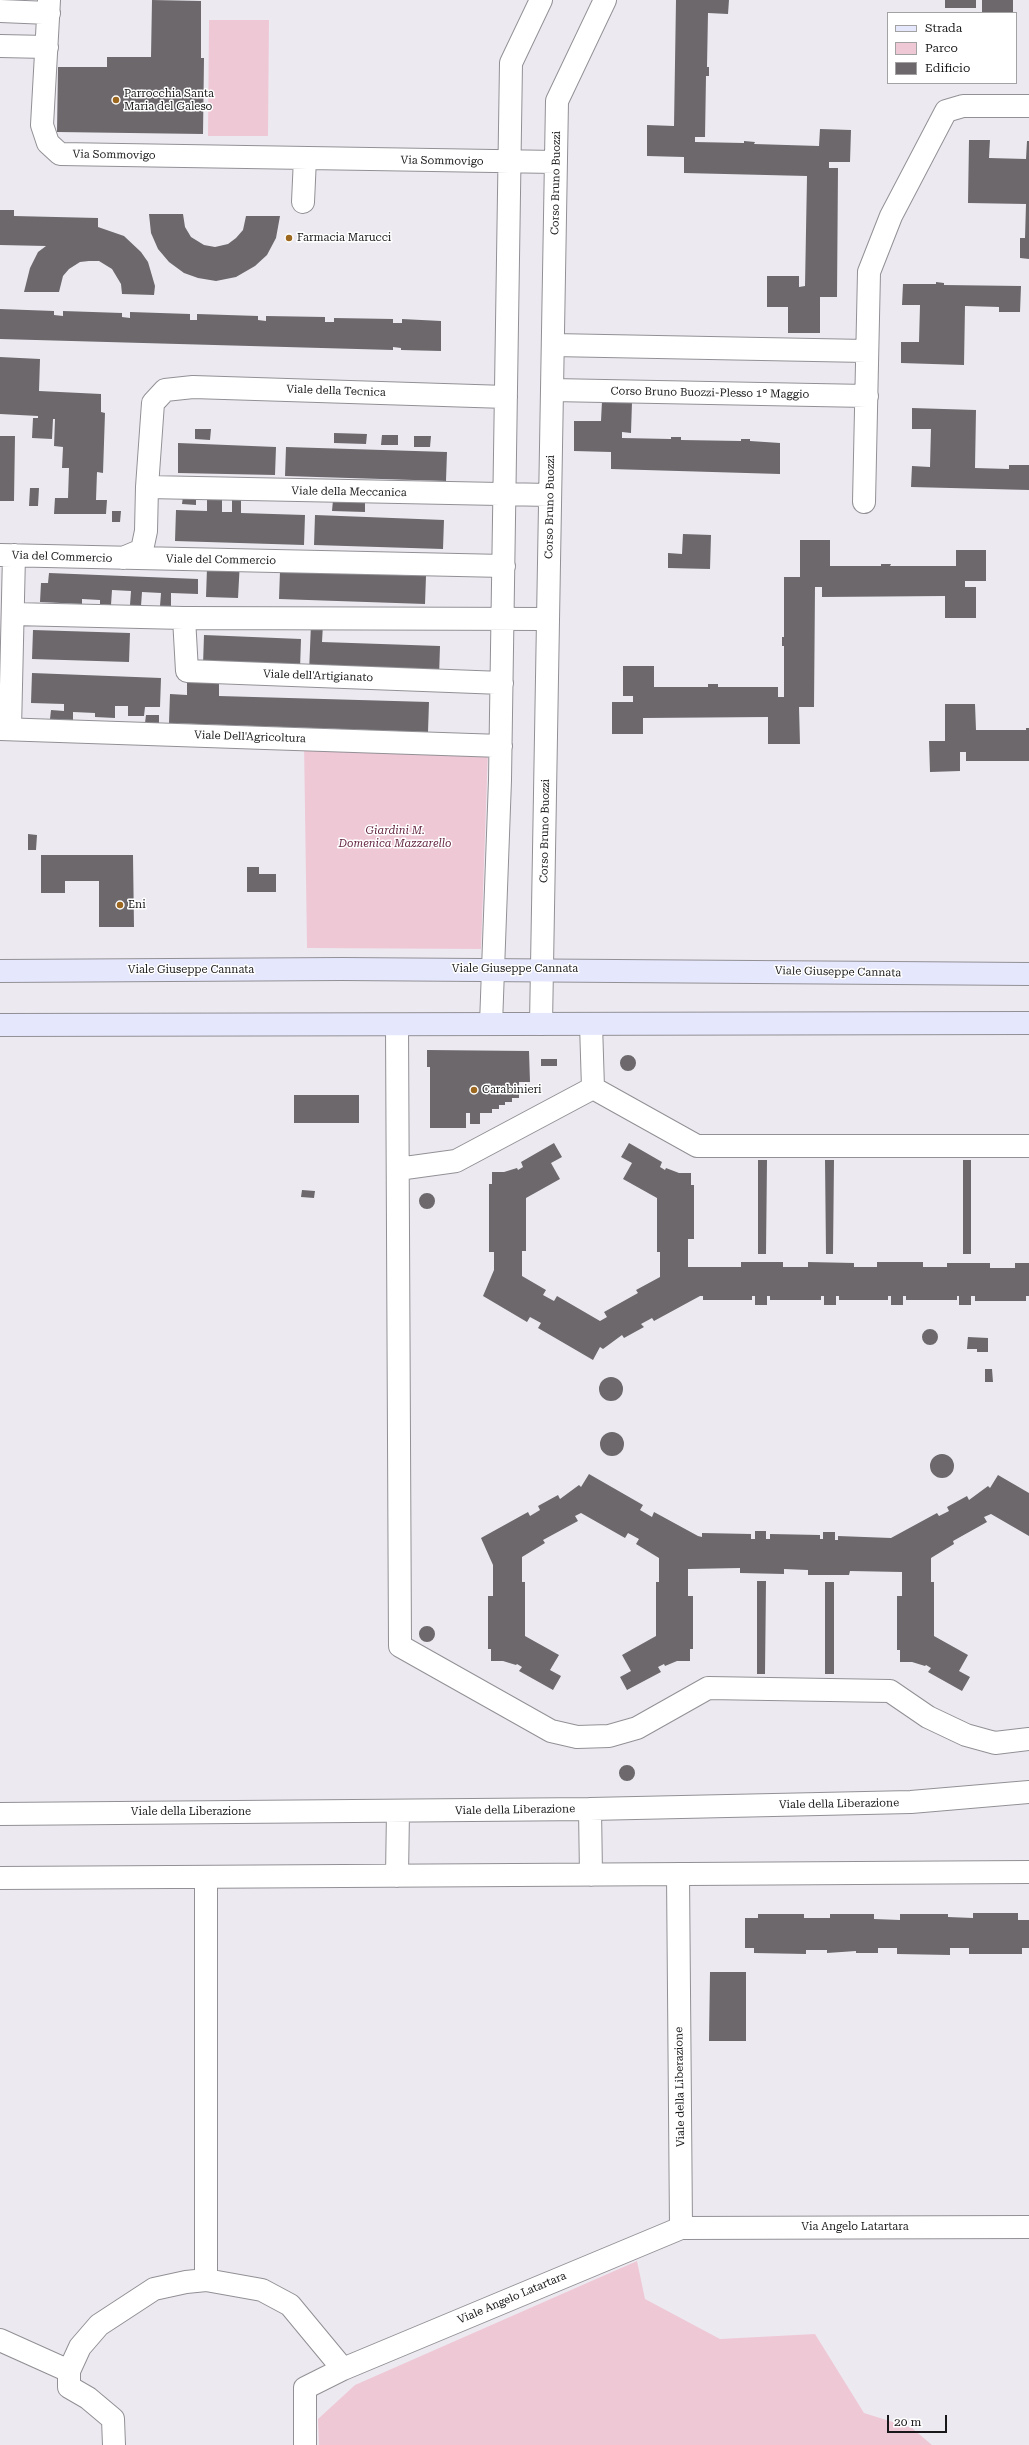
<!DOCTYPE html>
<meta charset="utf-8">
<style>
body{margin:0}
#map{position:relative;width:1029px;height:2445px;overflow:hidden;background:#eceaf0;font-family:"Roboto Serif",serif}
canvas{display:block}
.legend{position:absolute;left:887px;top:12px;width:130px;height:72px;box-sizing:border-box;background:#fff;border:1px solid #a3a2a3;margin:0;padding:5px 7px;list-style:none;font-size:12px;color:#181719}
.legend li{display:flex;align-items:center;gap:8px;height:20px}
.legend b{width:20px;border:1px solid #a3a2a3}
.scale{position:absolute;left:887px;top:2415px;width:60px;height:18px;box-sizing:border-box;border:2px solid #181719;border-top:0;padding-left:5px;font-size:12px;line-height:14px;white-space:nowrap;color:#181719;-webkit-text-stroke:3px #fff;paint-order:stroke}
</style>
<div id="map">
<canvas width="1029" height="2445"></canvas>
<ul class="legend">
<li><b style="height:5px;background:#e5e7fd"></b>Strada</li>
<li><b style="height:11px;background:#efc8d6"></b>Parco</li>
<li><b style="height:11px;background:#6c686c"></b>Edificio</li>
</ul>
<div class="scale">20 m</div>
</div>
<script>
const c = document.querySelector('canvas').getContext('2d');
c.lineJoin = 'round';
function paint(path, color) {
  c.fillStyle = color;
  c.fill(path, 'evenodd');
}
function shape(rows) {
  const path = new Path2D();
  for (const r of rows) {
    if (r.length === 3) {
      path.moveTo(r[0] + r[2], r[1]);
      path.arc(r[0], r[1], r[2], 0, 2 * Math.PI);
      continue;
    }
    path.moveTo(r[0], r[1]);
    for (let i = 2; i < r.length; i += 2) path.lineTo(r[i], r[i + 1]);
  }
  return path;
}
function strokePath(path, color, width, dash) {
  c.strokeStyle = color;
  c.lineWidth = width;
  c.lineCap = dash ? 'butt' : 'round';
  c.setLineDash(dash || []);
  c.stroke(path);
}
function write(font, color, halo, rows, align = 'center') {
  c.font = font + ' "Roboto Serif",serif';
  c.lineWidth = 3;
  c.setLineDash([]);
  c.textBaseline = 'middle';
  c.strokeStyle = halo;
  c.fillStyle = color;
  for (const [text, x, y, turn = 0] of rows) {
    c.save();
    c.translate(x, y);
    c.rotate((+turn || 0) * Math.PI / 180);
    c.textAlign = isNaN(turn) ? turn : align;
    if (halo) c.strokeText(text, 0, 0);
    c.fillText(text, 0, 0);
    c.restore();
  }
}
paint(shape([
 [209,20,269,20,268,136,208,136],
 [304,743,488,750,481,949,307,948],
 [637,2261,645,2299,720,2339,815,2334,864,2413,912,2428,932,2445,319,2445,318,2419,355,2385]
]), '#efc8d6');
paint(shape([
 [152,0,201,1,201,58,204,58,203,134,57,132,58,67,107,67,107,57,151,57],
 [676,0,729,0,728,14,708,13,707,67,709,67,709,76,706,76,705,137,695,137,695,142,744,143,744,141,755,142,754,144,819,146,820,129,851,130,850,162,829,162,829,168,838,168,837,297,820,297,820,333,788,333,788,307,767,307,767,276,799,276,799,287,805,286,807,176,684,173,684,157,647,156,647,125,674,126],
 [945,0,976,0,976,8,945,8],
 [982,0,1013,0,1013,13,982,13],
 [969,140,990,140,989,158,1026,159,1027,141,1029,141,1029,259,1020,258,1020,238,1025,238,1026,204,968,203],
 [0,210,14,210,14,216,98,218,98,227,124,236,141,252,148,262,155,286,154,295,122,294,121,284,112,269,99,261,89,261,80,262,69,269,63,276,59,292,24,292,30,268,38,252,46,246,0,245],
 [149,214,183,214,185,227,191,237,204,245,215,247,228,244,236,238,243,230,246,216,280,216,276,238,267,255,255,266,236,277,216,281,198,278,184,273,169,262,158,249,151,233],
 [936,282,944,283,944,285,1021,286,1020,312,999,312,999,307,965,306,964,365,901,363,901,342,919,342,920,305,902,305,903,284,936,284],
 [0,309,54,311,54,315,63,316,63,311,122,313,122,317,130,318,130,312,190,314,190,320,197,320,197,314,258,316,258,320,266,321,266,316,325,317,325,322,334,322,334,318,393,319,393,323,402,323,402,319,441,321,441,351,401,350,401,348,393,347,393,350,0,339],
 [0,357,40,359,39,391,101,394,101,412,105,413,103,473,97,472,96,500,107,500,106,514,54,514,55,498,68,498,69,468,62,468,63,447,54,446,55,419,53,419,52,439,32,438,33,418,38,418,38,416,0,414],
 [602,401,632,402,631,433,622,432,622,438,671,439,671,437,681,437,681,440,741,441,741,439,750,439,750,441,780,443,780,474,611,469,611,452,574,451,574,421,601,421],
 [912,408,976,410,975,468,1009,469,1009,465,1029,465,1029,490,911,487,912,466,930,467,931,429,912,429],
 [195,429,211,429,210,440,195,439],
 [334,433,367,434,366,444,334,443],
 [382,435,398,435,398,445,381,445],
 [0,436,15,436,14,501,0,501],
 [414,436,431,436,430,447,414,447],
 [178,443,276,447,275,475,178,473],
 [286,447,447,452,446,481,285,476],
 [30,488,39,488,38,506,29,506],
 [183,496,196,496,196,505,182,504],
 [207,496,222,497,222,512,232,512,232,497,241,497,241,513,305,515,304,545,175,541,176,510,207,511],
 [333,500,365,501,365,512,332,511],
 [112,511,121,511,120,522,112,522],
 [315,515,444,520,443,549,314,545],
 [683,534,711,535,710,569,668,568,668,553,682,554],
 [800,540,830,540,830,566,881,566,881,564,891,564,890,566,956,566,956,550,986,550,986,581,965,581,965,587,976,587,976,618,945,618,945,596,822,597,822,587,815,587,814,707,799,707,800,744,768,744,768,717,643,718,643,734,612,734,612,702,633,702,633,696,623,696,623,666,654,666,654,687,708,687,708,684,718,684,718,687,778,687,778,697,784,697,784,646,782,646,782,637,784,637,784,577,800,577],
 [240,561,238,598,206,597,207,568],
 [280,571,426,576,425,604,279,599],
 [49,573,198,579,198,594,171,593,171,606,160,606,161,593,142,592,141,606,130,605,131,591,112,590,111,605,100,604,100,600,82,599,82,604,40,602,41,583,48,583],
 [311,624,323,624,322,642,440,646,439,677,309,672],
 [33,630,130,633,129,662,32,659],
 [204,635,301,639,300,669,203,665],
 [32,673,161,678,160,707,145,707,144,716,128,716,128,706,115,706,115,718,95,717,95,713,73,712,73,720,50,719,51,710,64,711,64,704,31,703],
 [187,680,219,681,219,696,429,702,428,732,169,723,170,694,187,695],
 [945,704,975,704,976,730,1026,730,1026,728,1029,728,1029,761,966,761,966,752,960,752,960,771,930,772,929,741,945,741],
 [146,715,159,715,159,724,145,723],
 [28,834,37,835,36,850,28,850],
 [41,855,133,855,134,927,99,927,99,881,65,881,65,893,41,893],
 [247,867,259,867,259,874,276,874,276,892,247,892],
 [427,1050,529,1051,530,1082,519,1082,519,1098,512,1098,512,1102,505,1102,505,1105,499,1105,499,1109,492,1109,492,1113,480,1113,480,1124,470,1124,470,1113,466,1113,466,1128,430,1128,430,1067,427,1067],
 [628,1063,8],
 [541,1059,557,1059,557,1066,541,1066],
 [294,1095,359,1095,359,1123,294,1123],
 [554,1143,562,1157,551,1163,560,1179,526,1198,526,1251,522,1251,522,1276,546,1290,543,1295,554,1301,557,1296,600,1321,607,1317,604,1312,638,1293,636,1290,660,1277,660,1252,657,1252,657,1198,623,1179,632,1163,621,1157,629,1143,662,1162,660,1167,665,1170,666,1168,679,1173,691,1173,691,1185,694,1185,694,1239,688,1239,688,1267,741,1267,741,1262,783,1262,783,1267,808,1267,808,1262,854,1263,854,1267,877,1267,877,1262,923,1262,923,1267,947,1267,947,1263,990,1263,990,1268,1015,1268,1015,1263,1029,1263,1029,1296,1026,1296,1026,1301,975,1301,975,1296,971,1296,971,1305,959,1305,959,1296,957,1296,957,1300,906,1300,906,1296,903,1296,903,1305,891,1305,891,1296,888,1296,888,1300,839,1300,839,1296,836,1296,836,1305,824,1305,824,1296,821,1296,821,1300,770,1300,770,1296,767,1296,767,1305,755,1305,755,1296,752,1296,752,1300,703,1300,703,1296,700,1296,654,1321,652,1318,641,1324,644,1327,624,1338,622,1335,603,1349,600,1347,593,1360,538,1328,541,1323,530,1317,527,1322,483,1296,494,1270,494,1252,489,1252,489,1184,492,1184,492,1172,504,1172,517,1168,518,1170,523,1167,521,1162],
 [758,1160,767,1160,766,1254,758,1254],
 [825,1160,834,1160,833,1254,826,1254],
 [963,1160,971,1160,971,1254,963,1254],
 [302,1190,315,1191,314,1198,301,1197],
 [427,1201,8],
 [930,1337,8],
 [968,1337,988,1338,988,1352,977,1352,977,1349,967,1349],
 [985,1369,992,1369,993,1382,985,1382],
 [611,1389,12],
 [612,1444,12],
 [942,1466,12],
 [589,1474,643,1505,640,1510,652,1517,654,1512,698,1536,702,1537,702,1533,751,1534,751,1539,755,1539,755,1531,766,1531,766,1539,770,1539,770,1534,820,1535,820,1539,823,1539,823,1532,835,1532,835,1540,838,1540,838,1536,891,1538,937,1513,939,1516,949,1511,947,1507,967,1496,969,1500,988,1486,990,1488,998,1475,1029,1493,1029,1536,991,1514,984,1517,987,1522,953,1541,954,1544,931,1558,931,1582,934,1582,934,1636,968,1655,959,1671,970,1677,962,1691,928,1672,931,1668,926,1665,925,1666,912,1662,900,1662,900,1650,897,1650,897,1596,902,1596,902,1572,850,1571,849,1575,808,1575,808,1570,784,1569,784,1574,740,1573,740,1568,688,1569,688,1596,693,1596,693,1649,690,1649,690,1661,677,1661,665,1666,664,1664,658,1667,661,1672,627,1690,620,1677,631,1671,622,1655,656,1636,656,1582,659,1582,659,1558,636,1544,639,1539,628,1533,625,1538,581,1513,575,1516,578,1521,543,1540,545,1543,522,1557,522,1582,525,1582,525,1636,559,1655,550,1670,561,1676,553,1690,519,1671,522,1667,517,1664,516,1665,503,1661,491,1661,491,1649,488,1649,488,1596,493,1596,493,1565,481,1538,528,1512,530,1516,540,1510,538,1506,558,1495,560,1499,579,1485,581,1487],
 [757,1581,766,1581,765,1674,757,1674],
 [825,1582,834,1582,834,1674,825,1674],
 [427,1634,8],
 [627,1773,8],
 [973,1913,1018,1913,1018,1920,1029,1920,1029,1948,1022,1948,1022,1954,969,1954,969,1948,950,1948,950,1955,897,1954,897,1948,878,1948,878,1953,856,1953,856,1951,827,1953,827,1950,806,1950,806,1954,754,1953,754,1948,745,1948,745,1918,758,1918,758,1914,804,1914,804,1918,830,1918,830,1914,874,1914,874,1919,900,1920,900,1914,948,1914,948,1917,973,1918],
 [710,1972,746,1972,746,2041,709,2041]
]), '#6c686c');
const street = shape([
 [49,0,42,125,48,143,60,154,556,162],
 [0,11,49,13],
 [0,46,47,47],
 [303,202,305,158],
 [553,345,866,351],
 [552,390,867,396],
 [147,487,550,495],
 [864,502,869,272,891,216,946,111,963,106,1029,106],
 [0,555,504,566],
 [123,558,142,550,146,531,147,487,153,403,165,390,193,387,506,397],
 [13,614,184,618,548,619],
 [184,618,187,671,502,683],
 [0,729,501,746],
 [10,729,14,555],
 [491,1024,500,780,511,63,541,0],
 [541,1024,557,101,605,0],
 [591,1024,593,1088],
 [397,1025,400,1646,551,1731,577,1737,609,1736,637,1728,708,1688,890,1691,928,1717,966,1735,995,1743,1029,1739],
 [398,1169,456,1161,593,1088,697,1146,1029,1146],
 [590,1809,591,1875],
 [0,1814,590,1809,911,1802,1029,1792],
 [678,1874,681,2228],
 [397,1876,398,1811],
 [206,1877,206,2280],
 [0,1878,1029,1872],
 [0,2340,69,2371],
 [343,2369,681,2228,1029,2227],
 [114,2445,113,2419,88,2398,69,2387,69,2371,80,2347,99,2325,154,2289,186,2282,206,2280,262,2290,290,2305,343,2369,305,2388,305,2445]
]);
const secondary = shape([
 [0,971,342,969,1029,974],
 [0,1025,1029,1023]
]);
strokePath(street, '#929095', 24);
strokePath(secondary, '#929095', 24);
strokePath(street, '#fff', 22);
strokePath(secondary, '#e5e7fd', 22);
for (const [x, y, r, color] of [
 [116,100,4,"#9c671f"],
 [289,238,4,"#9c671f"],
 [120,905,4,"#9c671f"],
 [474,1090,4,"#9c671f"]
]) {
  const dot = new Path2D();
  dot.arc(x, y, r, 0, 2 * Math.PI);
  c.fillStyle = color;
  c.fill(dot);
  strokePath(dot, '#fff', 1.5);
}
write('11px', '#181719', '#fff', [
 ["Parrocchia Santa",124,94],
 ["Maria del Galeso",124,107],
 ["Farmacia Marucci",297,238],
 ["Eni",128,905],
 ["Carabinieri",482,1090]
], 'left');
write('11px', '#181719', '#fff', [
 ["Via Sommovigo",114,155,1],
 ["Via Sommovigo",442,161,1],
 ["Corso Bruno Buozzi",556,183,-89],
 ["Viale della Tecnica",336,391,2],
 ["Corso Bruno Buozzi-Plesso 1° Maggio",710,393,1],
 ["Viale della Meccanica",349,492,1],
 ["Corso Bruno Buozzi",550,507,-89],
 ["Via del Commercio",62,557,2],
 ["Viale del Commercio",221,560,1],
 ["Viale dell'Artigianato",318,676,2],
 ["Viale Dell'Agricoltura",250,737,2],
 ["Corso Bruno Buozzi",545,831,-89],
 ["Viale Giuseppe Cannata",515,969],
 ["Viale Giuseppe Cannata",191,970],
 ["Viale Giuseppe Cannata",838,972,1],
 ["Viale della Liberazione",839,1804,-1],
 ["Viale della Liberazione",515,1810,-1],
 ["Viale della Liberazione",191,1812],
 ["Viale della Liberazione",680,2087,-91],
 ["Via Angelo Latartara",855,2227],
 ["Viale Angelo Latartara",512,2298,-23]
]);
write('italic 11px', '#662844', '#fff', [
 ["Giardini M.",395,831],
 ["Domenica Mazzarello",395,844]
]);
</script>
